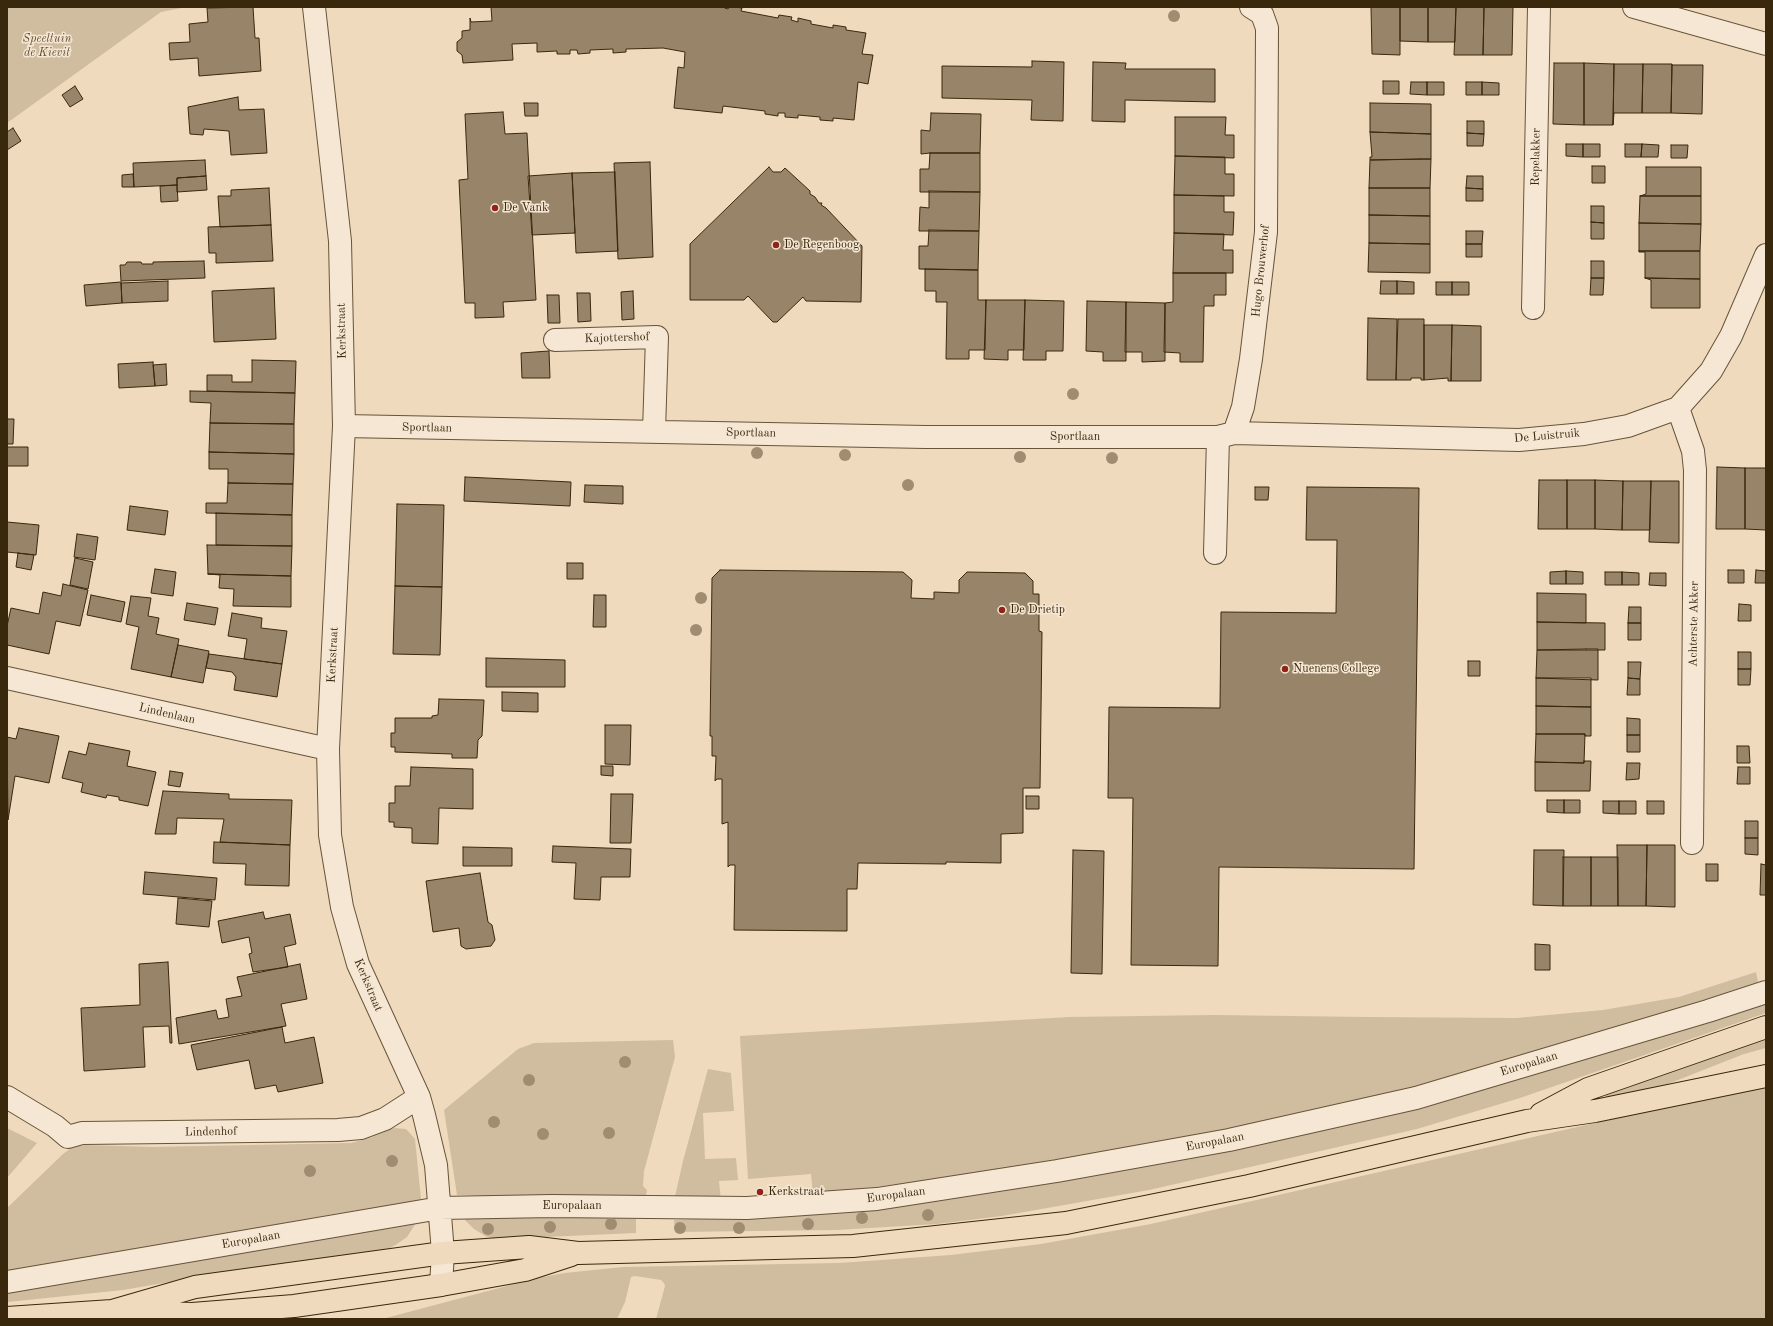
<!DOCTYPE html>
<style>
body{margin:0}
#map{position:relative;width:1773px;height:1326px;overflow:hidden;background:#efdabd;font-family:"Old Standard TT",serif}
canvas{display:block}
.frame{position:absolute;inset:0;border:8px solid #3a280d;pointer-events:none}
</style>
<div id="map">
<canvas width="1773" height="1326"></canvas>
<div class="frame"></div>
</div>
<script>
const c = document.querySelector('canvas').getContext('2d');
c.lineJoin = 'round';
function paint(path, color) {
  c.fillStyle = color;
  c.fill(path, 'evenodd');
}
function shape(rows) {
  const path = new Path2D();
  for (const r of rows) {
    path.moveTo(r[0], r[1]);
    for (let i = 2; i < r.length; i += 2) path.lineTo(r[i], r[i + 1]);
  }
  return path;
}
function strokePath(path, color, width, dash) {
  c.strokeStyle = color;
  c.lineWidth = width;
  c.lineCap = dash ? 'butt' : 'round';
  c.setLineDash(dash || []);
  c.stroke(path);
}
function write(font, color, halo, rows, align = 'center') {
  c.font = font + ' "Old Standard TT",serif';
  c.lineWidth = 3;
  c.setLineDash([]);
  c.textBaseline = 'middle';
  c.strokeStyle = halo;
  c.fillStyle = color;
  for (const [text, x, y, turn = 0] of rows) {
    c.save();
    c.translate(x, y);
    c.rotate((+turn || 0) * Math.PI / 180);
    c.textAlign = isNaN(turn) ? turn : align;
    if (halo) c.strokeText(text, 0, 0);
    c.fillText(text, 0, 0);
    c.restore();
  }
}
paint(shape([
 [7,7,187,7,161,12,7,123],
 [1756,972,1758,982,1585,1039,1490,1068,1406,1089,1230,1130,1008,1170,813,1195,811,1174,748,1179,740,1036,1069,1017,1214,1015,1367,1017,1516,1018,1603,1010,1679,997],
 [1766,1004,1766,1013,1520,1098,1417,1129,1149,1190,1002,1216,937,1224,837,1230,675,1232,674,1220,790,1214,1051,1181],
 [1766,1034,1766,1048,1744,1054,1655,1089,1607,1100,1604,1089],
 [673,1040,675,1057,644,1171,643,1186,647,1190,645,1201,457,1195,444,1110,518,1049,534,1043],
 [708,1069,731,1073,734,1111,703,1113,705,1159,736,1158,738,1180,719,1181,721,1201,674,1201,683,1161],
 [1766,1084,1766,1319,656,1319,665,1286,664,1283,661,1280,635,1276,631,1277,625,1302,617,1319,382,1319,537,1278,565,1273,623,1267,839,1263,951,1255,1041,1244,1151,1224],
 [7,1128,37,1143,7,1178],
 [394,1128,406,1129,415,1139,421,1199,419,1201,340,1213,7,1273,7,1208,63,1154,73,1147,86,1145,153,1147,351,1143,370,1138],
 [505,1214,636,1219,636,1233,500,1239,487,1237,474,1229,465,1220,464,1216],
 [416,1223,407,1237,397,1244,388,1249,377,1251,239,1270,123,1290,8,1302,7,1292]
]), '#d0bc9f');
const building = shape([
 [253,7,255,38,259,38,261,71,199,76,198,58,170,60,169,43,190,42,189,24,208,22,207,8,253,7],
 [491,7,722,7,728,9,729,7,735,7,742,8,741,11,778,18,779,15,792,17,791,20,798,22,798,18,811,21,811,24,833,28,833,25,846,27,846,30,866,33,862,54,873,55,868,84,858,82,854,120,833,118,833,121,820,120,820,117,798,115,798,118,785,117,785,113,778,113,778,116,765,114,765,111,723,106,722,113,674,108,678,67,684,68,685,52,663,48,626,49,626,52,613,53,613,49,590,50,590,53,578,54,577,50,570,50,570,54,557,54,557,51,537,52,537,43,512,44,513,60,463,63,462,55,457,51,457,42,462,38,462,31,470,30,470,18,471,22,492,21,491,7],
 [1371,7,1400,7,1400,55,1372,54,1371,7],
 [1400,7,1428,7,1428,42,1400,41,1400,7],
 [1428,7,1456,7,1455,42,1428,42,1428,7],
 [1456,7,1484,7,1483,55,1454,55,1456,7],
 [1484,7,1513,7,1512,55,1483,55,1484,7],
 [1032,61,1064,62,1063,121,1031,120,1032,100,942,98,942,66,1032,67,1032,61],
 [1093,62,1126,63,1125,69,1215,69,1215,102,1125,100,1125,122,1092,121,1093,62],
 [1554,63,1584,63,1584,125,1553,124,1554,63],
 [1584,63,1614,64,1613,125,1584,125,1584,63],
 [1614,64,1643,64,1642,113,1614,113,1613,125,1614,64],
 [1643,64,1672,64,1671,113,1642,113,1643,64],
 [1672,65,1703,65,1702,114,1671,113,1672,65],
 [1383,81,1399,81,1399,94,1383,94,1383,81],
 [1411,82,1427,82,1427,95,1410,94,1411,82],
 [1427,82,1444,82,1444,95,1427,95,1427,82],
 [1466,82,1482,82,1482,95,1466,95,1466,82],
 [1482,82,1499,83,1499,95,1482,95,1482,82],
 [75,86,83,99,70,107,62,95,75,86],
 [238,97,239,110,264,109,267,153,231,155,229,131,204,129,203,135,190,134,188,107,238,97],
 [524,103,538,103,538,116,525,116,524,103],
 [1370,103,1431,104,1431,134,1370,132,1370,103],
 [503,112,505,134,527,133,536,300,503,302,504,317,475,318,475,303,465,303,459,180,468,179,465,114,503,112],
 [931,113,981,114,980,153,930,153,921,154,921,130,930,131,931,113],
 [1175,117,1226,117,1225,135,1234,135,1234,158,1175,156,1175,117],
 [1467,121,1484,121,1484,134,1467,133,1467,121],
 [13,128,21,141,7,150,7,132,13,128],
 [1370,132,1431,134,1431,159,1370,160,1370,157,1372,157,1370,132],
 [1467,133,1484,134,1483,146,1467,146,1467,133],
 [1566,144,1583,144,1583,157,1566,156,1566,144],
 [1583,144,1600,144,1600,157,1583,157,1583,144],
 [1625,144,1642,144,1641,157,1625,157,1625,144],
 [1642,144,1659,145,1658,157,1641,157,1642,144],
 [1671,145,1688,145,1687,158,1671,158,1671,145],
 [930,153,980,153,980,192,920,192,920,169,929,169,930,153],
 [1175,156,1225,157,1225,174,1234,174,1234,196,1174,195,1175,156],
 [1419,159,1431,159,1430,188,1369,188,1370,160,1419,159],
 [205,160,206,176,177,178,177,185,134,187,133,163,205,160],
 [650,162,653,257,618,259,614,163,650,162],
 [1592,166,1605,166,1605,183,1592,183,1592,166],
 [769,167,773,172,781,172,785,168,810,191,810,194,815,197,819,203,822,203,821,205,826,208,862,246,861,302,806,301,803,297,777,322,773,322,748,296,744,300,690,300,690,244,769,167],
 [1646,167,1701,167,1701,196,1640,196,1646,194,1646,167],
 [615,172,618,251,576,253,572,173,615,172],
 [572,173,575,233,532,235,528,176,572,173],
 [133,174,134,187,122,187,122,175,133,174],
 [206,176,207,190,177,192,177,178,206,176],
 [1467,176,1483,176,1483,189,1466,188,1467,176],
 [177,185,178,201,161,202,160,186,177,185],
 [269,188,271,225,220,227,218,196,231,196,231,190,269,188],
 [1369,188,1430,188,1430,216,1369,215,1369,188],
 [1466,188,1483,189,1483,201,1466,201,1466,188],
 [929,191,980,192,979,231,919,231,920,207,929,208,929,191],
 [1174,195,1224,196,1224,212,1234,212,1233,235,1174,233,1174,195],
 [1640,196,1701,196,1701,224,1639,223,1640,196],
 [1591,206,1604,206,1604,223,1591,222,1591,206],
 [1369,215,1430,216,1430,244,1369,243,1369,215],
 [1591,222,1604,223,1604,239,1591,239,1591,222],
 [1639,223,1701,224,1700,251,1639,251,1639,223],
 [271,225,273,261,216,263,216,253,209,253,208,227,271,225],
 [929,230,979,231,978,270,919,269,919,246,928,246,929,230],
 [1466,231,1483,231,1482,244,1466,244,1466,231],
 [1174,233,1224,234,1223,250,1233,250,1233,273,1173,273,1174,233],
 [1369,243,1430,244,1430,273,1368,272,1369,243],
 [1466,244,1482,244,1482,257,1466,257,1466,244],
 [1639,251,1700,251,1700,279,1645,278,1645,252,1639,252,1639,251],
 [204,261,205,278,121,281,120,265,125,265,127,262,141,262,142,264,153,264,153,262,204,261],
 [1591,261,1604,261,1604,278,1591,278,1591,261],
 [925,269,978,270,978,300,986,300,985,350,969,350,969,359,946,359,947,302,936,302,936,291,925,291,925,269],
 [1173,273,1226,273,1226,295,1214,295,1214,306,1204,306,1203,362,1180,362,1180,353,1164,352,1165,303,1173,302,1173,273],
 [1591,278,1604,278,1603,295,1590,295,1591,278],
 [1645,278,1700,279,1700,308,1651,308,1651,280,1645,278],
 [168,281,168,301,122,303,121,283,168,281],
 [1381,281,1397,281,1397,294,1380,294,1381,281],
 [1397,281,1414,282,1414,294,1397,294,1397,281],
 [121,282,122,303,86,306,84,285,121,282],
 [1436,282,1452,282,1452,295,1436,295,1436,282],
 [1452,282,1469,282,1469,295,1452,295,1452,282],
 [274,288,276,339,214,342,212,291,274,288],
 [633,291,634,319,622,320,621,292,633,291],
 [577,293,590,293,591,321,578,322,577,293],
 [547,295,559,295,560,323,548,323,547,295],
 [986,300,1025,300,1024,350,1008,350,1008,360,984,359,986,300],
 [1025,300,1064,301,1063,351,1046,351,1046,360,1023,360,1025,300],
 [1087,301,1126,302,1126,361,1103,361,1103,352,1086,351,1087,301],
 [1126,302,1165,303,1165,361,1142,362,1142,352,1125,352,1126,302],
 [1368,318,1397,319,1396,380,1367,380,1368,318],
 [1398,319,1424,319,1424,380,1421,380,1421,378,1411,378,1411,380,1396,380,1398,319],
 [1424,325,1452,325,1451,381,1448,381,1448,378,1424,380,1424,325],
 [1452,325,1481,326,1481,381,1451,381,1452,325],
 [549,351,550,378,522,378,521,353,549,351],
 [252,360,296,361,295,393,207,391,207,375,232,375,232,382,252,382,252,360],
 [153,362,155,386,119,388,118,364,153,362],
 [166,364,167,385,155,386,153,365,166,364],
 [190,391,295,393,294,424,210,423,211,403,190,402,190,391],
 [7,419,14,419,13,444,7,444,7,419],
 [210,423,294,424,294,454,209,452,210,423],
 [7,447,28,447,28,466,7,466,7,447],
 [209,452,294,454,293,484,228,483,228,469,209,469,209,452],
 [1717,467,1745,468,1745,529,1716,529,1717,467],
 [1745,468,1766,468,1766,530,1745,529,1745,468],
 [465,477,571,482,570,506,464,501,465,477],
 [1539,480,1567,480,1567,529,1538,529,1539,480],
 [1567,480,1595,480,1595,529,1567,529,1567,480],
 [1595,480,1623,481,1622,530,1595,529,1595,480],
 [1623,481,1651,481,1650,530,1622,530,1623,481],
 [1651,481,1679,481,1679,543,1649,542,1651,481],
 [228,483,293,484,292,515,206,513,206,503,227,503,228,483],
 [585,485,623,486,623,504,584,502,585,485],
 [1255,487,1269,487,1268,500,1255,500,1255,487],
 [1307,487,1419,488,1414,869,1219,867,1218,966,1131,965,1133,798,1108,798,1109,707,1220,708,1221,612,1336,613,1337,540,1306,540,1307,487],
 [397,504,444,505,442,587,395,586,397,504],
 [130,506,168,511,165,535,127,530,130,506],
 [216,513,292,515,292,546,216,545,216,513],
 [7,522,39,525,36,555,7,552,7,522],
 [77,534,98,537,95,560,74,557,77,534],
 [207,545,292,546,291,576,208,574,207,545],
 [18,553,34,555,31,570,16,567,18,553],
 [75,558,93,562,88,589,70,585,75,558],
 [567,563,583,563,583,579,567,579,567,563],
 [155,569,176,572,173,596,151,593,155,569],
 [720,570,903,572,912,580,911,598,934,599,934,592,959,593,959,580,967,572,1025,573,1033,581,1033,594,1039,594,1039,631,1042,632,1040,788,1023,788,1023,833,1001,834,1001,863,946,862,946,864,858,863,857,889,847,889,847,931,734,930,735,865,730,865,728,867,728,822,722,824,722,779,717,779,715,781,716,756,712,756,712,736,710,736,712,578,720,570],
 [1728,570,1744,570,1744,583,1728,583,1728,570],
 [1756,570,1766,571,1766,583,1755,583,1756,570],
 [1566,571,1566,584,1550,584,1550,572,1566,571],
 [1566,571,1583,572,1583,584,1566,584,1566,571],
 [1605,572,1622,572,1622,585,1605,585,1605,572],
 [1622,572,1639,573,1639,585,1622,585,1622,572],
 [1650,573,1666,573,1666,586,1649,585,1650,573],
 [208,574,291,576,291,607,233,606,234,589,219,588,220,575,208,574],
 [63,584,88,590,80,626,56,621,49,654,7,645,7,626,11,608,39,614,43,592,61,596,63,584],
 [395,586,442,587,440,655,393,654,395,586],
 [1537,593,1586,594,1586,623,1537,622,1537,593],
 [91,595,125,602,121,622,87,615,91,595],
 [594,595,606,595,606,627,593,627,594,595],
 [131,596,151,598,148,616,159,618,156,634,179,639,171,677,131,669,139,627,126,624,131,596],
 [187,603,218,608,215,625,184,620,187,603],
 [1739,604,1751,605,1751,621,1738,621,1739,604],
 [1629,607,1641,607,1641,623,1628,623,1629,607],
 [232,613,262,618,261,628,287,631,282,664,244,659,247,639,228,636,232,613],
 [1537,622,1605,623,1605,650,1537,650,1537,622],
 [1628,623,1641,623,1641,640,1628,640,1628,623],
 [178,645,209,651,203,683,171,677,178,645],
 [1586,649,1598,649,1598,680,1536,678,1537,650,1586,649],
 [1738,652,1751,652,1751,669,1738,669,1738,652],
 [209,654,282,664,277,697,234,690,236,677,232,672,206,668,209,654],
 [486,658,565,660,565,687,486,687,486,658],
 [1468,661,1480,661,1480,676,1468,676,1468,661],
 [1628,662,1641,662,1640,679,1628,678,1628,662],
 [1738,669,1751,669,1750,685,1738,685,1738,669],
 [1536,678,1591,678,1591,707,1536,706,1536,678],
 [1628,678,1640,679,1640,695,1627,695,1628,678],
 [502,692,538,693,538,712,502,711,502,692],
 [439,699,484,700,482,736,478,740,477,758,452,758,452,754,395,752,395,747,391,747,391,733,395,733,395,718,432,718,432,716,438,715,439,699],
 [1536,706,1591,707,1591,736,1585,736,1585,734,1536,734,1536,706],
 [1627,718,1640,719,1640,735,1627,735,1627,718],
 [605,725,631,725,630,765,605,764,605,725],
 [19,728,59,736,49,783,15,776,8,820,7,737,16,739,19,728],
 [1536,734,1585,734,1584,763,1535,762,1536,734],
 [1627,735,1640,735,1640,752,1627,752,1627,735],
 [89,743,130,751,127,766,156,772,148,806,119,800,119,797,107,795,106,798,81,792,83,783,62,778,69,751,86,755,89,743],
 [1737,746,1749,746,1750,763,1737,763,1737,746],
 [1584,761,1591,761,1590,791,1535,791,1535,762,1584,763,1584,761],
 [1627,763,1640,763,1639,779,1626,780,1627,763],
 [601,766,613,766,613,776,601,775,601,766],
 [411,767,473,769,473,809,439,808,438,844,412,843,412,828,394,827,394,822,389,822,389,803,395,803,395,786,410,786,411,767],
 [1738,767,1750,767,1750,784,1737,784,1738,767],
 [170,771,183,773,180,787,168,785,170,771],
 [163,791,229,794,229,799,292,800,290,845,220,842,224,819,177,818,176,834,155,834,163,791],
 [611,794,633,794,631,843,610,843,611,794],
 [1026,796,1039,796,1039,809,1026,809,1026,796],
 [1547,800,1564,800,1564,813,1547,812,1547,800],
 [1564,800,1580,800,1580,813,1564,813,1564,800],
 [1603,801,1619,801,1619,814,1603,813,1603,801],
 [1619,801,1636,801,1636,814,1619,814,1619,801],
 [1647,801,1664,801,1664,814,1647,814,1647,801],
 [1745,821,1758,821,1758,838,1745,838,1745,821],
 [1745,838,1758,838,1758,855,1745,854,1745,838],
 [214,842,290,845,289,886,245,885,246,864,213,863,214,842],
 [1617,845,1647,845,1646,906,1618,906,1617,845],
 [1647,845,1675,845,1675,907,1646,906,1647,845],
 [553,846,631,849,630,877,601,877,600,900,574,899,576,863,552,862,553,846],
 [463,847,512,848,512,866,463,866,463,847],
 [1073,850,1104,851,1102,974,1071,973,1073,850],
 [1534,850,1564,850,1563,906,1533,905,1534,850],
 [1563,857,1591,857,1591,906,1563,906,1563,857],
 [1591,857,1618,857,1618,906,1591,906,1591,857],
 [1706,864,1718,864,1718,881,1706,881,1706,864],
 [1761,864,1766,865,1766,895,1760,895,1761,864],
 [145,872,217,878,215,900,143,894,145,872],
 [480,873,488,922,492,925,495,940,491,946,466,949,461,946,459,928,433,932,426,881,480,873],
 [178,898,212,901,209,927,176,924,178,898],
 [263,912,265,919,290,914,296,944,284,947,288,967,253,972,249,954,252,953,249,937,222,943,218,921,263,912],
 [1535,944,1550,945,1550,970,1535,970,1535,944],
 [168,962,172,1043,170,1043,169,1026,143,1027,145,1067,84,1071,81,1008,140,1005,139,964,168,962],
 [300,964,307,999,281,1004,286,1026,179,1044,176,1018,216,1010,218,1019,229,1017,226,999,242,996,237,977,300,964],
 [282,1027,285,1043,314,1037,323,1083,278,1092,276,1085,255,1089,249,1060,197,1070,191,1045,282,1027]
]);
paint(building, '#988569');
strokePath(building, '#3a280d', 1);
const minor = shape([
 [314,7,340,241,344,426,328,749,330,835,342,907,358,964,419,1097,424,1115,436,1165,443,1253,441,1285],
 [1634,7,1766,44],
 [1533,308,1539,7],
 [555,340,657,337,654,431],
 [1678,408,1693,451,1695,470,1692,843],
 [344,426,926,437,1218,437,1234,433,1243,407,1251,359,1266,232,1267,28,1262,14,1251,7],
 [1234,433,1519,440,1584,434,1628,426,1678,408,1711,371,1731,336,1766,255],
 [1215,553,1218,437],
 [7,678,328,749],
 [7,1097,55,1126,68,1137,82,1133,338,1130,361,1128,385,1119,419,1097],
 [7,1282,440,1208,552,1206,747,1208,877,1199,1057,1171,1229,1140,1416,1098,1708,1011,1766,992]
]);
const major = shape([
 [1541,1114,1588,1089,1766,1027],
 [112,1311,195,1287,443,1253,529,1247,578,1253,853,1246,1066,1223,1249,1186,1527,1121,1595,1111,1766,1076],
 [7,1318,112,1311,192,1314,294,1306,441,1285,525,1270,571,1255]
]);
strokePath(minor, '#675439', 24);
strokePath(major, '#3a280d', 24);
strokePath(minor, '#f5e7d4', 22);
strokePath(major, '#efdabd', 22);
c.fillStyle = '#a08c71';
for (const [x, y] of [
 [1174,16],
 [1073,394],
 [757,453],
 [845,455],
 [1020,457],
 [1112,458],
 [908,485],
 [701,598],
 [696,630],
 [625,1062],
 [529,1080],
 [494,1122],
 [609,1133],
 [543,1134],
 [392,1161],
 [310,1171],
 [928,1215],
 [862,1218],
 [611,1224],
 [808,1224],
 [550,1227],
 [680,1228],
 [739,1228],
 [488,1229]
]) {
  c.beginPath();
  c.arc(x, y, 6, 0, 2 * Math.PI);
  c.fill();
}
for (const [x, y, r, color] of [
 [495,208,4,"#8f2418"],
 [776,245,4,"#8f2418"],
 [1002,610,4,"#8f2418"],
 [1285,669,4,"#8f2418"],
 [760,1192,4,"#8f2418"]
]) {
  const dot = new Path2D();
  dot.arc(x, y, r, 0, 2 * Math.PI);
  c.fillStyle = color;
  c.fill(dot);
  strokePath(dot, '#f5e7d4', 1.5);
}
write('italic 12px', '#604d32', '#f5e7d4', [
 ["Speeltuin",47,39],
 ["de Kievit",47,53]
]);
write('12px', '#3a280d', '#f5e7d4', [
 ["Repelakker",1536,157,-89],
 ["Hugo Brouwerhof",1261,271,-84],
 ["Kerkstraat",342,331,-91],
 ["Kajottershof",617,338,-2],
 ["Sportlaan",427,428,1],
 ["Sportlaan",751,433,1],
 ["De Luistruik",1547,436,-5],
 ["Sportlaan",1075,437],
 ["Achterste Akker",1694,624,-89],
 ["Kerkstraat",333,655,-87],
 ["Lindenlaan",167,714,13],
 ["Kerkstraat",368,985,67],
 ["Europalaan",1529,1064,-17],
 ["Lindenhof",211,1132,-1],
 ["Europalaan",1215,1142,-11],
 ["Europalaan",896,1195,-8],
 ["Europalaan",572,1206],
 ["Europalaan",251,1240,-10]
]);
write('12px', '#3a280d', '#f5e7d4', [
 ["De Vank",503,208],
 ["De Regenboog",784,245],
 ["De Drietip",1010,610],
 ["Nuenens College",1293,669],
 ["Kerkstraat",768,1192]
], 'left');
</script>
